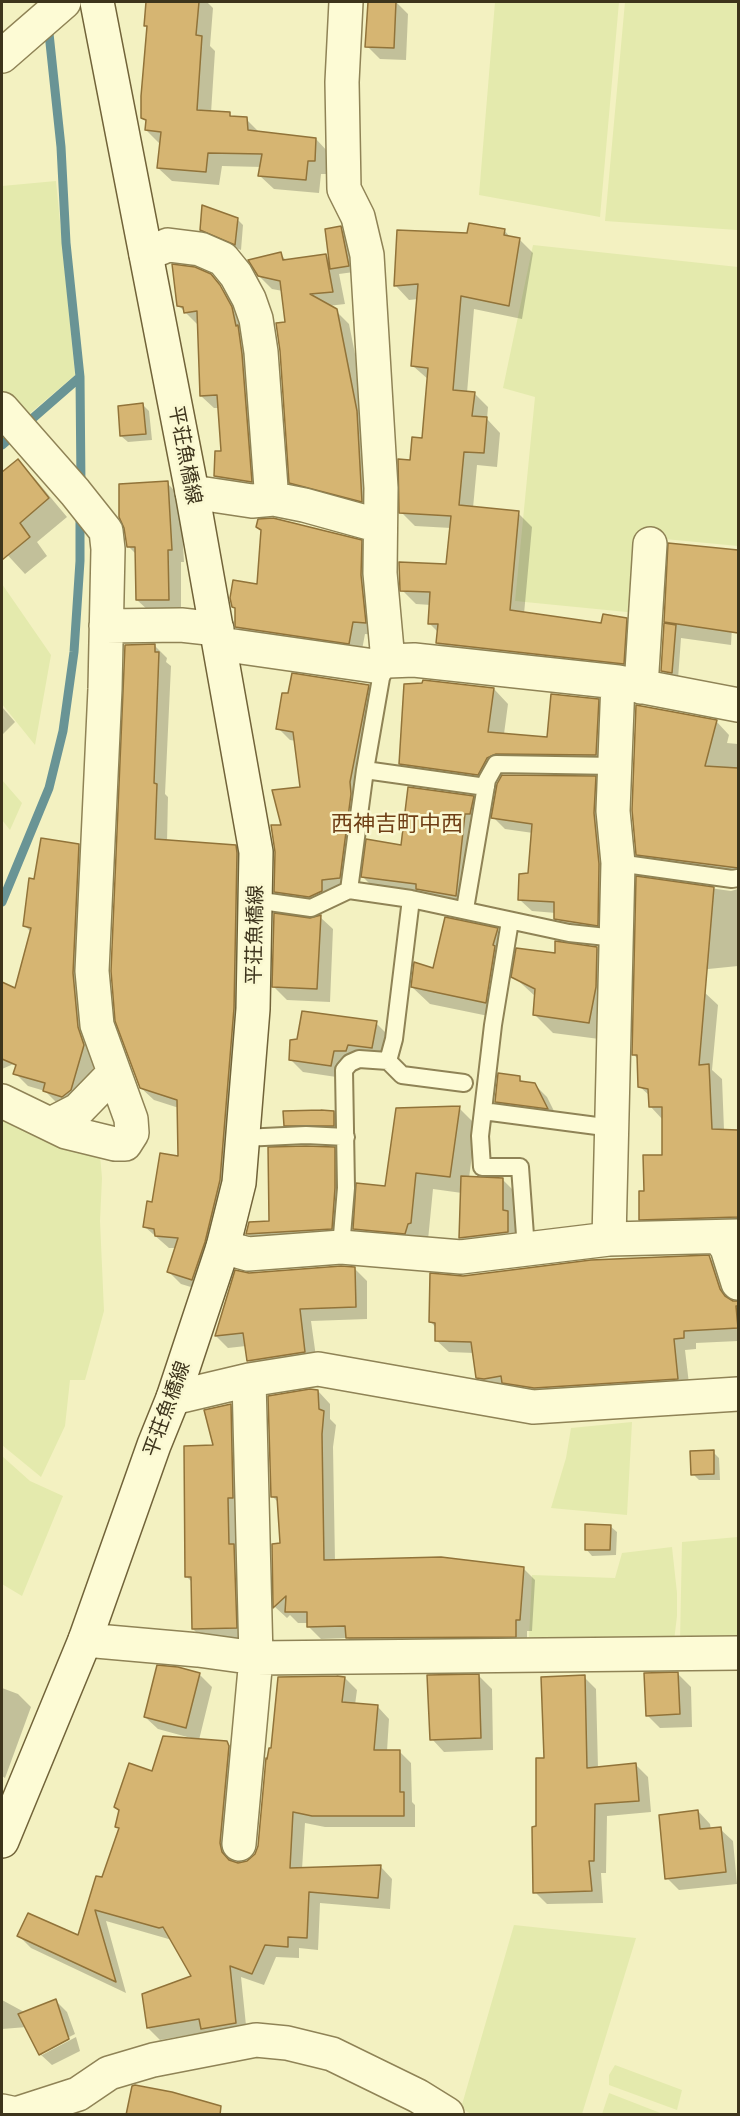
<!DOCTYPE html>
<meta charset="utf-8">
<style>
body{margin:0}
#map{position:relative;width:740px;height:2116px;overflow:hidden;background:#f3f1c1;font-family:"Playfair Display",serif}
canvas{display:block}
.frame{position:absolute;inset:0;border:3px solid #3d341c;pointer-events:none}
</style>
<div id="map">
<canvas width="740" height="2116"></canvas>
<div class="frame"></div>
</div>
<script>
const c = document.querySelector('canvas').getContext('2d');
c.lineJoin = 'round';
function paint(path, color) {
  c.fillStyle = color;
  c.fill(path, 'evenodd');
}
function shape(rows) {
  const path = new Path2D();
  for (const r of rows) {
    path.moveTo(r[0], r[1]);
    for (let i = 2; i < r.length; i += 2) path.lineTo(r[i], r[i + 1]);
  }
  return path;
}
function strokePath(path, color, width, dash) {
  c.strokeStyle = color;
  c.lineWidth = width;
  c.lineCap = dash ? 'butt' : 'round';
  c.setLineDash(dash || []);
  c.stroke(path);
}
function write(font, color, halo, rows, align = 'center') {
  c.font = font + ' "Playfair Display","Noto Sans JP",serif';
  c.lineWidth = 5;
  c.setLineDash([]);
  c.textBaseline = 'middle';
  c.strokeStyle = halo;
  c.fillStyle = color;
  for (const [text, x, y, turn = 0] of rows) {
    c.save();
    c.translate(x, y);
    c.rotate((+turn || 0) * Math.PI / 180);
    c.textAlign = isNaN(turn) ? turn : align;
    if (halo) c.strokeText(text, 0, 0);
    c.fillText(text, 0, 0);
    c.restore();
  }
}
paint(shape([
 [495,2,619,2,600,217,479,195],
 [625,2,738,2,738,212,737,230,605,221],
 [56,181,75,375,21,421,2,397,2,186],
 [533,245,738,267,738,546,644,537,637,613,515,601,535,397,503,388],
 [2,584,51,655,35,745,2,704],
 [2,780,22,803,10,830,2,820],
 [2,1110,100,1155,102,1178,100,1221,104,1311,85,1380,70,1380,65,1426,41,1477,2,1445],
 [632,1422,627,1515,551,1508,566,1458,571,1428],
 [2,1456,30,1481,63,1496,22,1596,2,1584],
 [738,1537,738,1638,680,1642,682,1542],
 [672,1547,677,1593,677,1616,674,1641,529,1637,532,1575,615,1578,622,1553],
 [514,1925,636,1938,582,2114,471,2114,461,2108],
 [615,2065,682,2090,677,2110,609,2085,609,2075],
 [609,2093,663,2114,602,2114]
]), '#e4eaad');
paint(shape([
 [147,2,207,2,213,8,210,46,215,51,211,113,229,114,234,118,246,119,260,133,316,139,329,153,328,174,321,174,319,193,274,189,260,176,261,167,222,166,219,185,172,181,158,168,160,144,146,130,147,122,142,118,148,28,146,25],
 [369,2,396,2,408,14,406,60,380,59,367,46],
 [237,219,243,225,241,250,208,236,202,230],
 [340,228,347,234,354,272,339,274,345,304,328,306,336,311,349,324,369,424,374,513,304,495,291,482,287,324,283,291,272,289,259,276,280,254,287,261,325,255,330,260],
 [504,230,511,238,519,239,533,253,522,319,474,309,467,393,474,393,488,407,487,419,500,433,497,467,477,465,473,508,518,513,532,527,524,614,603,625,626,619,640,633,637,677,451,657,437,643,438,632,429,623,431,605,416,604,402,590,447,566,451,528,415,526,401,512,411,462,424,439,429,380,413,366,418,299,409,300,396,286,469,235],
 [210,276,233,300,250,340,264,494,228,489,215,476,222,452,219,408,214,408,201,396,199,326,179,306],
 [143,405,149,411,152,440,128,442,121,436],
 [18,461,36,480,67,517,37,542,47,556,25,574,2,549,2,474],
 [167,483,180,496,184,562,181,562,181,612,150,612,137,600,137,555,128,546],
 [258,527,361,542,373,554,377,635,365,634,361,655,249,639,237,627,237,610,233,607,258,585,262,531],
 [716,548,738,551,738,608,733,608,731,645,681,638,678,679,669,677,662,671,670,626,665,622],
 [155,646,167,658,166,662,171,666,165,794,168,797,167,842,235,846,247,858,232,1193,204,1291,181,1284,169,1272,176,1248,169,1248,145,1227,154,1203,179,1157,179,1108,154,1100,141,1088],
 [368,686,380,697,351,889,333,903,287,903,276,891,283,826,302,788,296,741,290,740,278,728],
 [494,689,508,704,504,734,548,738,598,700,613,715,611,769,511,768,500,776,595,778,607,789,609,936,568,930,556,918,556,913,532,911,520,900,530,874,533,833,505,829,493,817,500,777,492,789,415,778,400,763],
 [2,707,15,722,2,735],
 [716,721,729,735,727,743,738,744,738,879,651,868,638,854],
 [473,797,485,809,468,907,375,889,363,877],
 [78,845,91,858,96,1059,84,1103,58,1104,45,1091,28,1086,15,1073,18,1062,2,1069,2,983,16,990,31,932,25,926,35,881],
 [638,878,731,891,738,889,738,966,649,975],
 [320,917,333,929,330,1002,287,1000,274,987,310,920],
 [497,930,515,948,511,963,515,967,556,955,597,948,615,967,607,1040,553,1033,535,1015,536,997,511,974,503,1019,430,1004,412,987,434,970],
 [704,992,718,1005,712,1070,722,1079,724,1130,738,1130,738,1230,654,1232,641,1219,646,1193,663,1156,663,1120,650,1106,650,1096,639,1086,639,1060,634,1055],
 [376,1023,389,1036,385,1060,359,1064,343,1078,303,1072,290,1059],
 [519,1078,524,1083,534,1084,547,1097,559,1121,509,1114,496,1101],
 [459,1108,476,1125,469,1178,502,1179,515,1192,515,1220,520,1225,520,1245,473,1250,460,1237,462,1193,433,1189,428,1240,372,1246,355,1229,386,1188],
 [334,1112,340,1119,340,1132,291,1131,285,1125],
 [334,1148,352,1166,349,1246,264,1251,247,1233,270,1222],
 [709,1257,721,1269,732,1302,738,1308,738,1341,696,1343,696,1349,685,1350,689,1384,547,1400,490,1390,478,1377,474,1353,449,1352,436,1340,436,1328,431,1322,463,1277],
 [354,1268,367,1281,367,1319,311,1321,317,1364,261,1373,249,1361,246,1346,228,1348,216,1336,236,1272,249,1274],
 [318,1391,330,1404,330,1419,336,1425,333,1447,335,1562,523,1568,535,1580,532,1631,527,1631,527,1648,360,1650,348,1638,321,1639,308,1626,308,1623,298,1623,290,1615,287,1618,275,1607,273,1545,281,1545,279,1503,272,1496],
 [230,1405,243,1417,248,1640,205,1641,193,1629,193,1583,187,1577,215,1447],
 [713,1452,719,1458,720,1480,699,1480,693,1474],
 [610,1526,617,1532,616,1555,592,1556,586,1549],
 [199,1674,212,1687,199,1740,227,1743,239,1755,232,1856,233,1863,238,1864,248,1862,256,1855,345,1678,357,1690,355,1705,378,1707,389,1719,387,1751,399,1751,411,1763,412,1802,415,1805,415,1827,325,1827,305,1823,302,1869,381,1867,392,1879,390,1909,320,1903,318,1950,299,1948,299,1958,276,1957,264,1985,241,1977,247,2035,215,2040,206,2032,160,2040,148,2028,193,1977,172,1940,106,1921,126,1993,31,1948,19,1936,79,1937,103,1879,120,1829,117,1826,120,1811,116,1807,191,1740,191,1738,158,1729,145,1717],
 [678,1674,691,1687,692,1727,660,1728,647,1715],
 [479,1676,492,1689,493,1750,444,1752,432,1739],
 [584,1677,596,1689,598,1768,636,1765,648,1777,651,1812,607,1816,606,1873,601,1873,603,1903,547,1904,535,1892,538,1827],
 [2,1688,18,1694,31,1707,5,1778,2,1776],
 [698,1811,710,1824,711,1830,720,1829,733,1841,737,1884,679,1890,667,1878],
 [2,2000,26,2013,56,2001,67,2012,75,2034,42,2051,42,2055,76,2037,80,2051,52,2065,40,2054,27,2027,2,2029]
]), '#0003');
strokePath(shape([
 [48,24,61,147,66,243,80,377,81,486],
 [2,445,80,377],
 [2,902,49,788,63,731,74,652,80,561,80,515]
]), '#699495', 9);
const building = shape([
 [146,2,199,2,196,35,202,36,197,110,230,112,230,116,247,117,248,130,316,138,315,161,308,161,306,180,258,176,262,154,208,153,206,172,157,168,161,132,145,130,146,120,141,118,141,96,147,26,144,26,146,2],
 [368,2,396,2,394,48,365,47,368,2],
 [202,205,238,218,235,245,200,230,202,205],
 [469,223,505,229,504,235,520,238,509,306,461,296,453,390,475,392,472,416,487,417,484,453,464,452,459,505,519,511,510,610,601,623,603,614,627,618,624,664,436,643,438,624,428,624,430,592,400,591,399,562,446,564,451,516,399,513,398,459,410,460,412,437,422,438,428,368,411,366,418,284,394,286,397,230,467,233,469,223],
 [341,226,349,266,330,269,325,229,341,226],
 [281,252,283,260,326,254,333,292,310,294,337,309,357,411,362,502,289,483,280,351,276,323,285,322,280,281,258,276,248,260,281,252],
 [172,264,195,267,211,274,220,285,232,307,236,326,238,325,242,354,252,482,214,476,215,451,221,451,217,395,200,396,197,311,184,313,183,307,177,306,172,264],
 [143,403,146,434,120,436,118,406,143,403],
 [18,459,49,498,20,523,30,537,2,560,2,472,18,459],
 [168,481,172,550,168,550,169,600,136,600,135,547,127,547,124,528,119,517,119,484,168,481],
 [273,518,362,540,361,575,366,623,353,622,349,644,235,627,235,608,232,607,230,598,233,580,257,584,261,530,256,527,258,519,273,518],
 [668,543,738,550,738,633,664,622,668,543],
 [664,623,676,625,672,673,661,671,664,623],
 [155,644,155,652,159,652,154,783,157,784,155,839,236,845,237,853,234,1008,220,1180,205,1242,192,1280,167,1272,178,1238,155,1236,154,1229,143,1227,147,1201,152,1202,160,1153,178,1156,177,1100,140,1088,115,1021,111,971,125,645,155,644],
 [292,673,369,685,350,782,351,794,340,878,322,880,322,891,309,897,274,892,275,852,271,825,281,825,272,790,300,787,293,732,276,729,282,693,288,693,292,673],
 [423,680,494,688,488,732,547,737,551,694,599,699,596,755,496,754,487,758,478,775,399,764,404,684,422,683,423,680],
 [636,705,717,720,705,766,738,768,738,868,636,855,632,810,636,705],
 [502,775,596,776,594,813,599,864,598,926,554,919,554,902,518,900,519,874,528,873,532,824,491,818,497,784,502,775],
 [408,787,474,796,470,814,465,814,456,896,416,889,416,884,361,877,366,839,401,845,408,787],
 [41,838,79,844,73,973,78,1027,84,1045,71,1090,62,1097,43,1091,45,1083,13,1074,16,1065,2,1059,2,982,15,988,31,928,23,926,29,878,34,879,41,838],
 [636,876,714,887,699,1065,709,1064,712,1129,738,1130,738,1217,639,1220,639,1191,644,1191,643,1155,662,1155,662,1107,649,1107,648,1089,638,1087,637,1055,632,1055,636,876],
 [274,913,310,918,321,915,317,989,272,987,274,913],
 [445,917,498,928,493,945,495,946,486,1003,411,987,414,962,433,968,445,917],
 [555,941,597,947,596,987,589,1023,533,1015,535,989,511,977,516,948,555,953,555,941],
 [302,1011,377,1021,372,1048,348,1045,346,1051,334,1051,331,1066,289,1060,290,1040,297,1039,302,1011],
 [498,1073,520,1076,520,1081,535,1083,548,1109,495,1102,498,1073],
 [460,1106,450,1177,416,1173,411,1223,408,1224,405,1234,353,1229,356,1183,385,1186,396,1108,460,1106],
 [321,1110,334,1111,334,1126,284,1126,283,1111,321,1110],
 [306,1146,335,1147,335,1188,332,1229,246,1234,249,1222,269,1221,268,1147,306,1146],
 [461,1176,503,1178,503,1210,508,1211,508,1232,459,1238,461,1176],
 [709,1255,720,1289,725,1296,733,1301,738,1301,738,1306,736,1306,738,1328,684,1331,684,1338,674,1339,678,1379,534,1388,502,1383,501,1376,484,1379,476,1378,471,1342,435,1341,435,1323,429,1322,430,1273,463,1276,591,1260,709,1255],
 [341,1266,355,1267,356,1307,300,1309,305,1352,247,1361,243,1333,215,1336,235,1270,249,1273,341,1266],
 [310,1389,318,1390,319,1409,324,1411,322,1434,324,1560,441,1557,524,1567,520,1620,516,1620,516,1637,346,1638,345,1626,307,1627,307,1612,285,1612,286,1596,273,1608,272,1544,280,1543,277,1497,271,1497,268,1396,310,1389],
 [231,1404,233,1498,228,1498,229,1544,234,1544,237,1628,192,1629,191,1577,185,1577,184,1446,213,1445,204,1410,231,1404],
 [714,1450,714,1474,691,1475,690,1451,714,1450],
 [585,1524,611,1525,610,1550,585,1550,585,1524],
 [157,1665,178,1667,200,1673,186,1728,144,1717,157,1665],
 [678,1672,680,1714,646,1716,644,1673,678,1672],
 [479,1674,481,1738,430,1740,427,1675,479,1674],
 [585,1675,587,1768,636,1763,639,1801,595,1804,594,1861,589,1861,592,1891,533,1893,532,1827,536,1826,536,1758,544,1758,541,1677,585,1675],
 [337,1676,345,1677,342,1702,378,1705,374,1750,400,1750,400,1792,404,1792,404,1816,312,1816,293,1812,290,1868,381,1865,378,1898,309,1892,307,1938,288,1937,288,1947,265,1945,252,1974,230,1966,236,2023,201,2029,199,2019,147,2028,142,1994,191,1976,163,1927,159,1928,95,1910,116,1982,17,1936,28,1913,78,1935,96,1876,102,1877,119,1828,115,1827,119,1810,114,1807,129,1763,152,1771,163,1736,227,1741,229,1746,220,1843,222,1852,229,1860,238,1863,247,1861,255,1854,258,1846,266,1758,267,1759,269,1748,271,1748,278,1677,337,1676],
 [698,1810,700,1829,721,1827,726,1872,665,1879,659,1815,698,1810],
 [56,1999,69,2039,39,2055,18,2014,56,1999],
 [135,2085,172,2092,221,2106,220,2115,126,2115,132,2086,135,2085]
]);
paint(building, '#d6b572');
strokePath(building, '#917339', 1.5);
const service = shape([
 [365,770,486,787],
 [618,863,732,879,738,878],
 [349,890,365,770,381,678,388,661],
 [255,900,311,908,349,890,411,899,569,933,616,938],
 [465,909,487,780,496,764,615,766],
 [510,921,493,1025,480,1136,482,1167,520,1167,526,1249],
 [388,1061,402,1075,464,1083],
 [483,1111,612,1128],
 [243,1138,306,1135,346,1137],
 [341,1247,346,1188,344,1070,350,1063,359,1059,388,1061,394,1039,411,899]
]);
const minor = shape([
 [346,2,342,82,344,189,358,217,367,255,381,488,380,573,388,661],
 [2,56,64,2],
 [146,254,168,245,200,249,223,259,236,275,249,299,256,319,261,352,271,488,274,499],
 [2,409,75,492,106,531,108,549,105,689,92,971,97,1025,131,1119,132,1133,125,1144,115,1144,66,1132,2,1101],
 [192,492,252,501,274,499,304,505,380,526],
 [106,626,181,625,217,629],
 [220,644,374,666,388,661,414,660,618,682,738,705],
 [641,687,650,544],
 [51,1124,78,1110,114,1073],
 [719,1237,727,1248,738,1283],
 [609,1239,618,863,613,811,618,682],
 [223,1247,248,1254,341,1247,461,1257,609,1239,738,1236],
 [173,1398,249,1380,318,1369,533,1407,738,1394],
 [85,1640,198,1650,256,1658,738,1653],
 [239,1844,256,1658,249,1380],
 [2,2111,16,2114,78,2094,109,2073,153,2060,256,2040,287,2043,332,2054,418,2096,447,2114]
]);
const secondary = shape([
 [2,1841,85,1640,154,1445,173,1398,223,1247,239,1183,253,1009,256,852,192,492,97,2]
]);
strokePath(service, '#8f8356', 20);
strokePath(minor, '#8f8356', 36);
strokePath(secondary, '#716339', 36);
strokePath(service, '#fdfbd5', 16);
strokePath(minor, '#fdfbd5', 33);
strokePath(secondary, '#fdfbd5', 33);
write('20px', '#3d341c', '#faf8d1', [
 ["平荘魚橋線",185,455,79],
 ["平荘魚橋線",255,935,-89],
 ["平荘魚橋線",167,1409,-70]
]);
write('22px', '#6f3f16', '#faf8d1', [
 ["西神吉町中西",397,824]
]);
</script>
